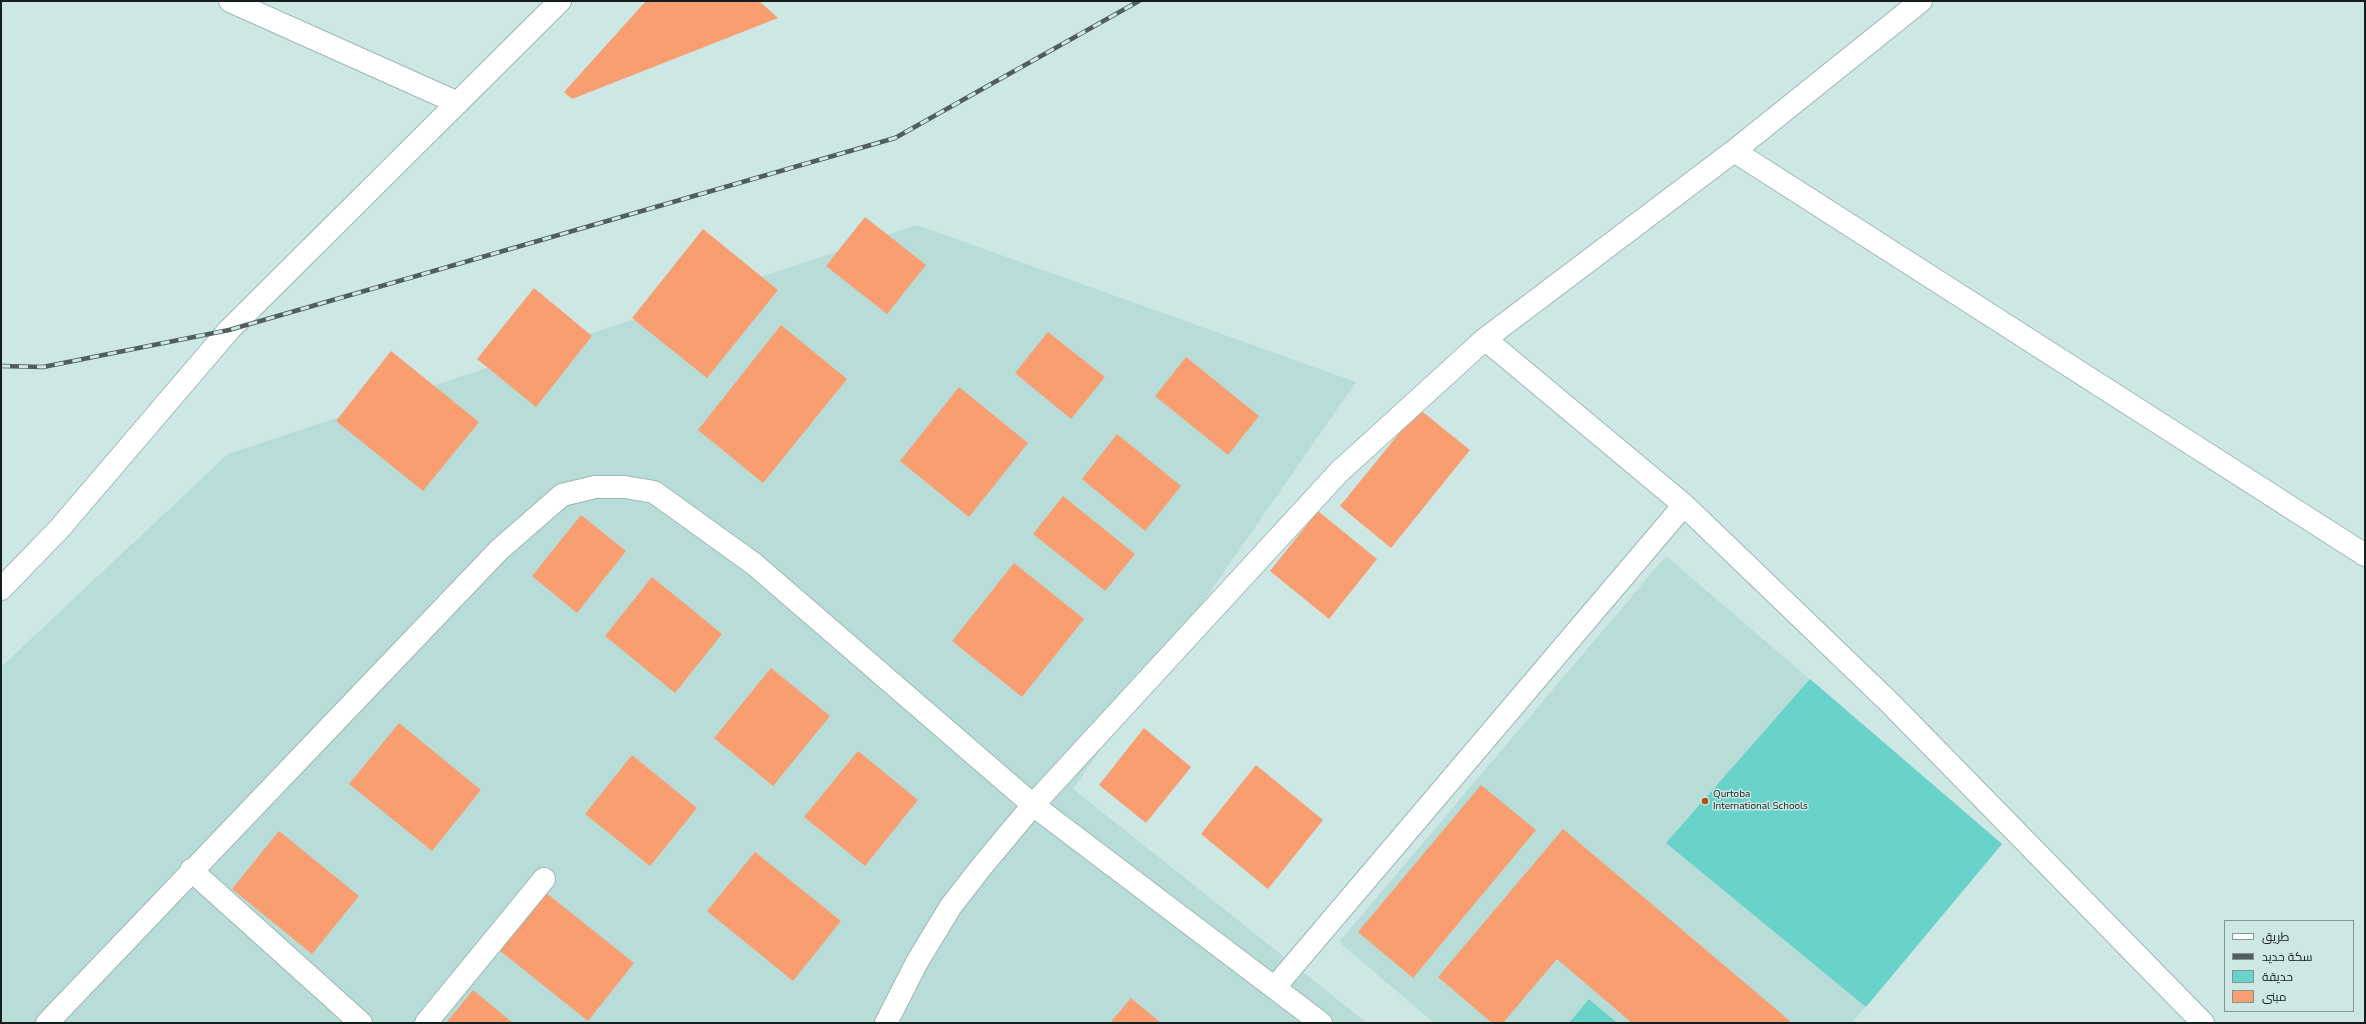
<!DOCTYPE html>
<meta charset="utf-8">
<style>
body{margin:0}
#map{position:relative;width:2366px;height:1024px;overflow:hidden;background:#cce7e4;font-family:"Nunito Sans",Cairo,sans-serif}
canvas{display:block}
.frame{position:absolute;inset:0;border:2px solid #141e1d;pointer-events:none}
.legend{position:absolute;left:2224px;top:920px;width:130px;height:92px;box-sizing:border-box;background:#cce7e4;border:1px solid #829794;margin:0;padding:5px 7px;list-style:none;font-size:12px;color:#141e1d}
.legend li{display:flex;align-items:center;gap:8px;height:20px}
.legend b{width:20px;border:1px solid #829794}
</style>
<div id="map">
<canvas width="2366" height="1024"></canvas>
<div class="frame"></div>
<ul class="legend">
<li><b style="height:5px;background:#fff"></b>طريق</li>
<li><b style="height:5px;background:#505f5e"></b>سكة حديد</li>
<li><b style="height:11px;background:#69d2c9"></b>حديقة</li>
<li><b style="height:11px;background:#f89e70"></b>مبنى</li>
</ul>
</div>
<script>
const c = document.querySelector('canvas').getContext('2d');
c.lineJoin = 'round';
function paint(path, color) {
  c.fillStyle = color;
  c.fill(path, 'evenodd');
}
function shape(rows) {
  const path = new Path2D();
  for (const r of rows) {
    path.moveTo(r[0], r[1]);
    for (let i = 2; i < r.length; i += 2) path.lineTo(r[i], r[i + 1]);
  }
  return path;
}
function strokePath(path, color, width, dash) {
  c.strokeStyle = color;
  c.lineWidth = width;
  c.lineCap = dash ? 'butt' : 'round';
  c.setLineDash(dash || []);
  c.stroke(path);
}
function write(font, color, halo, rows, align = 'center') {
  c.font = font + ' "Nunito Sans",sans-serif';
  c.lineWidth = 3;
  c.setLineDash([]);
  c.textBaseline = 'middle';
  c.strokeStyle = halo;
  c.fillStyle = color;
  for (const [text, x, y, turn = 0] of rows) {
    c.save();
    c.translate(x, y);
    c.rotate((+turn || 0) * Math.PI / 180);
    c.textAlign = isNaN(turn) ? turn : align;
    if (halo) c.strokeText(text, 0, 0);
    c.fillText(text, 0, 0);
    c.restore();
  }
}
paint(shape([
 [917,225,1356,382,1073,789,1367,1023,1,1023,1,667,228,454],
 [1666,556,2002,844,1852,1023,1434,1023,1339,942]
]), '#b8ddd9');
paint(shape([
 [1810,679,2002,844,1866,1007,1666,843],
 [1589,999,1617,1023,1569,1023]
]), '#69d2c9');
paint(shape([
 [646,1,759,1,778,18,572,99,564,92],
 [865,217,926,265,887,314,826,266],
 [703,229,778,290,707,378,632,318],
 [534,288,592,336,536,407,477,359],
 [781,325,847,379,763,483,698,430],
 [1048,332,1105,377,1071,419,1015,373],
 [391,351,479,422,423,491,336,421],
 [1186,357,1259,416,1228,455,1155,396],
 [959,387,1028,443,969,517,900,461],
 [1419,409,1470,450,1391,548,1340,506],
 [1117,434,1181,486,1145,531,1082,479],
 [1063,496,1135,554,1105,591,1033,534],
 [1318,511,1377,559,1329,619,1270,571],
 [581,515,626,551,577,613,532,576],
 [1014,563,1084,619,1022,697,952,641],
 [652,577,722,634,675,693,605,636],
 [771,668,830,716,773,786,714,738],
 [399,723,481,790,432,851,349,784],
 [1144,728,1191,767,1146,823,1099,785],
 [858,751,918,800,865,866,804,817],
 [632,755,697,808,650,866,585,814],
 [1256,765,1323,820,1268,889,1201,834],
 [1481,785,1536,830,1413,978,1358,932],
 [1563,829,1790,1021,1788,1023,1632,1023,1557,959,1503,1023,1492,1023,1438,977],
 [279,831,359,896,312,954,232,889],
 [755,852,841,921,793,981,707,911],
 [545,892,634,963,588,1021,499,950],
 [473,990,513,1023,446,1023],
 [1131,998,1161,1023,1110,1023]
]), '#f89e70');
const minor = shape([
 [230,1,458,103],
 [1734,151,2365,555],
 [1485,339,1684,505,1890,703,2203,1023],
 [1,589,60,528,229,330,560,1],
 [191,870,361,1023],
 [1275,987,1684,505],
 [47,1023,499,550,562,495,595,487,625,487,654,492,754,564,1033,805,1321,1023],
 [426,1023,544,879],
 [886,1023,917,962,951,906,983,865,1033,805,1339,472,1485,339,1734,151,1921,1]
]);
strokePath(minor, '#9db7b4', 24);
strokePath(minor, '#fff', 22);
const rail = shape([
 [1,366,43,367,229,330,895,138,1139,1]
]);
strokePath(rail, '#505f5e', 4.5);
strokePath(rail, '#cce7e4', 3, [9]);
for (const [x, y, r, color] of [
 [1705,801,4,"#b1500f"]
]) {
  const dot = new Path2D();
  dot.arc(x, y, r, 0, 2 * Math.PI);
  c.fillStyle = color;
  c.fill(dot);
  strokePath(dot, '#cce7e4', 1.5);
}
write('10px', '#141e1d', '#cce7e4', [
 ["Qurtoba",1713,795],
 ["International Schools",1713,807]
], 'left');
</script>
